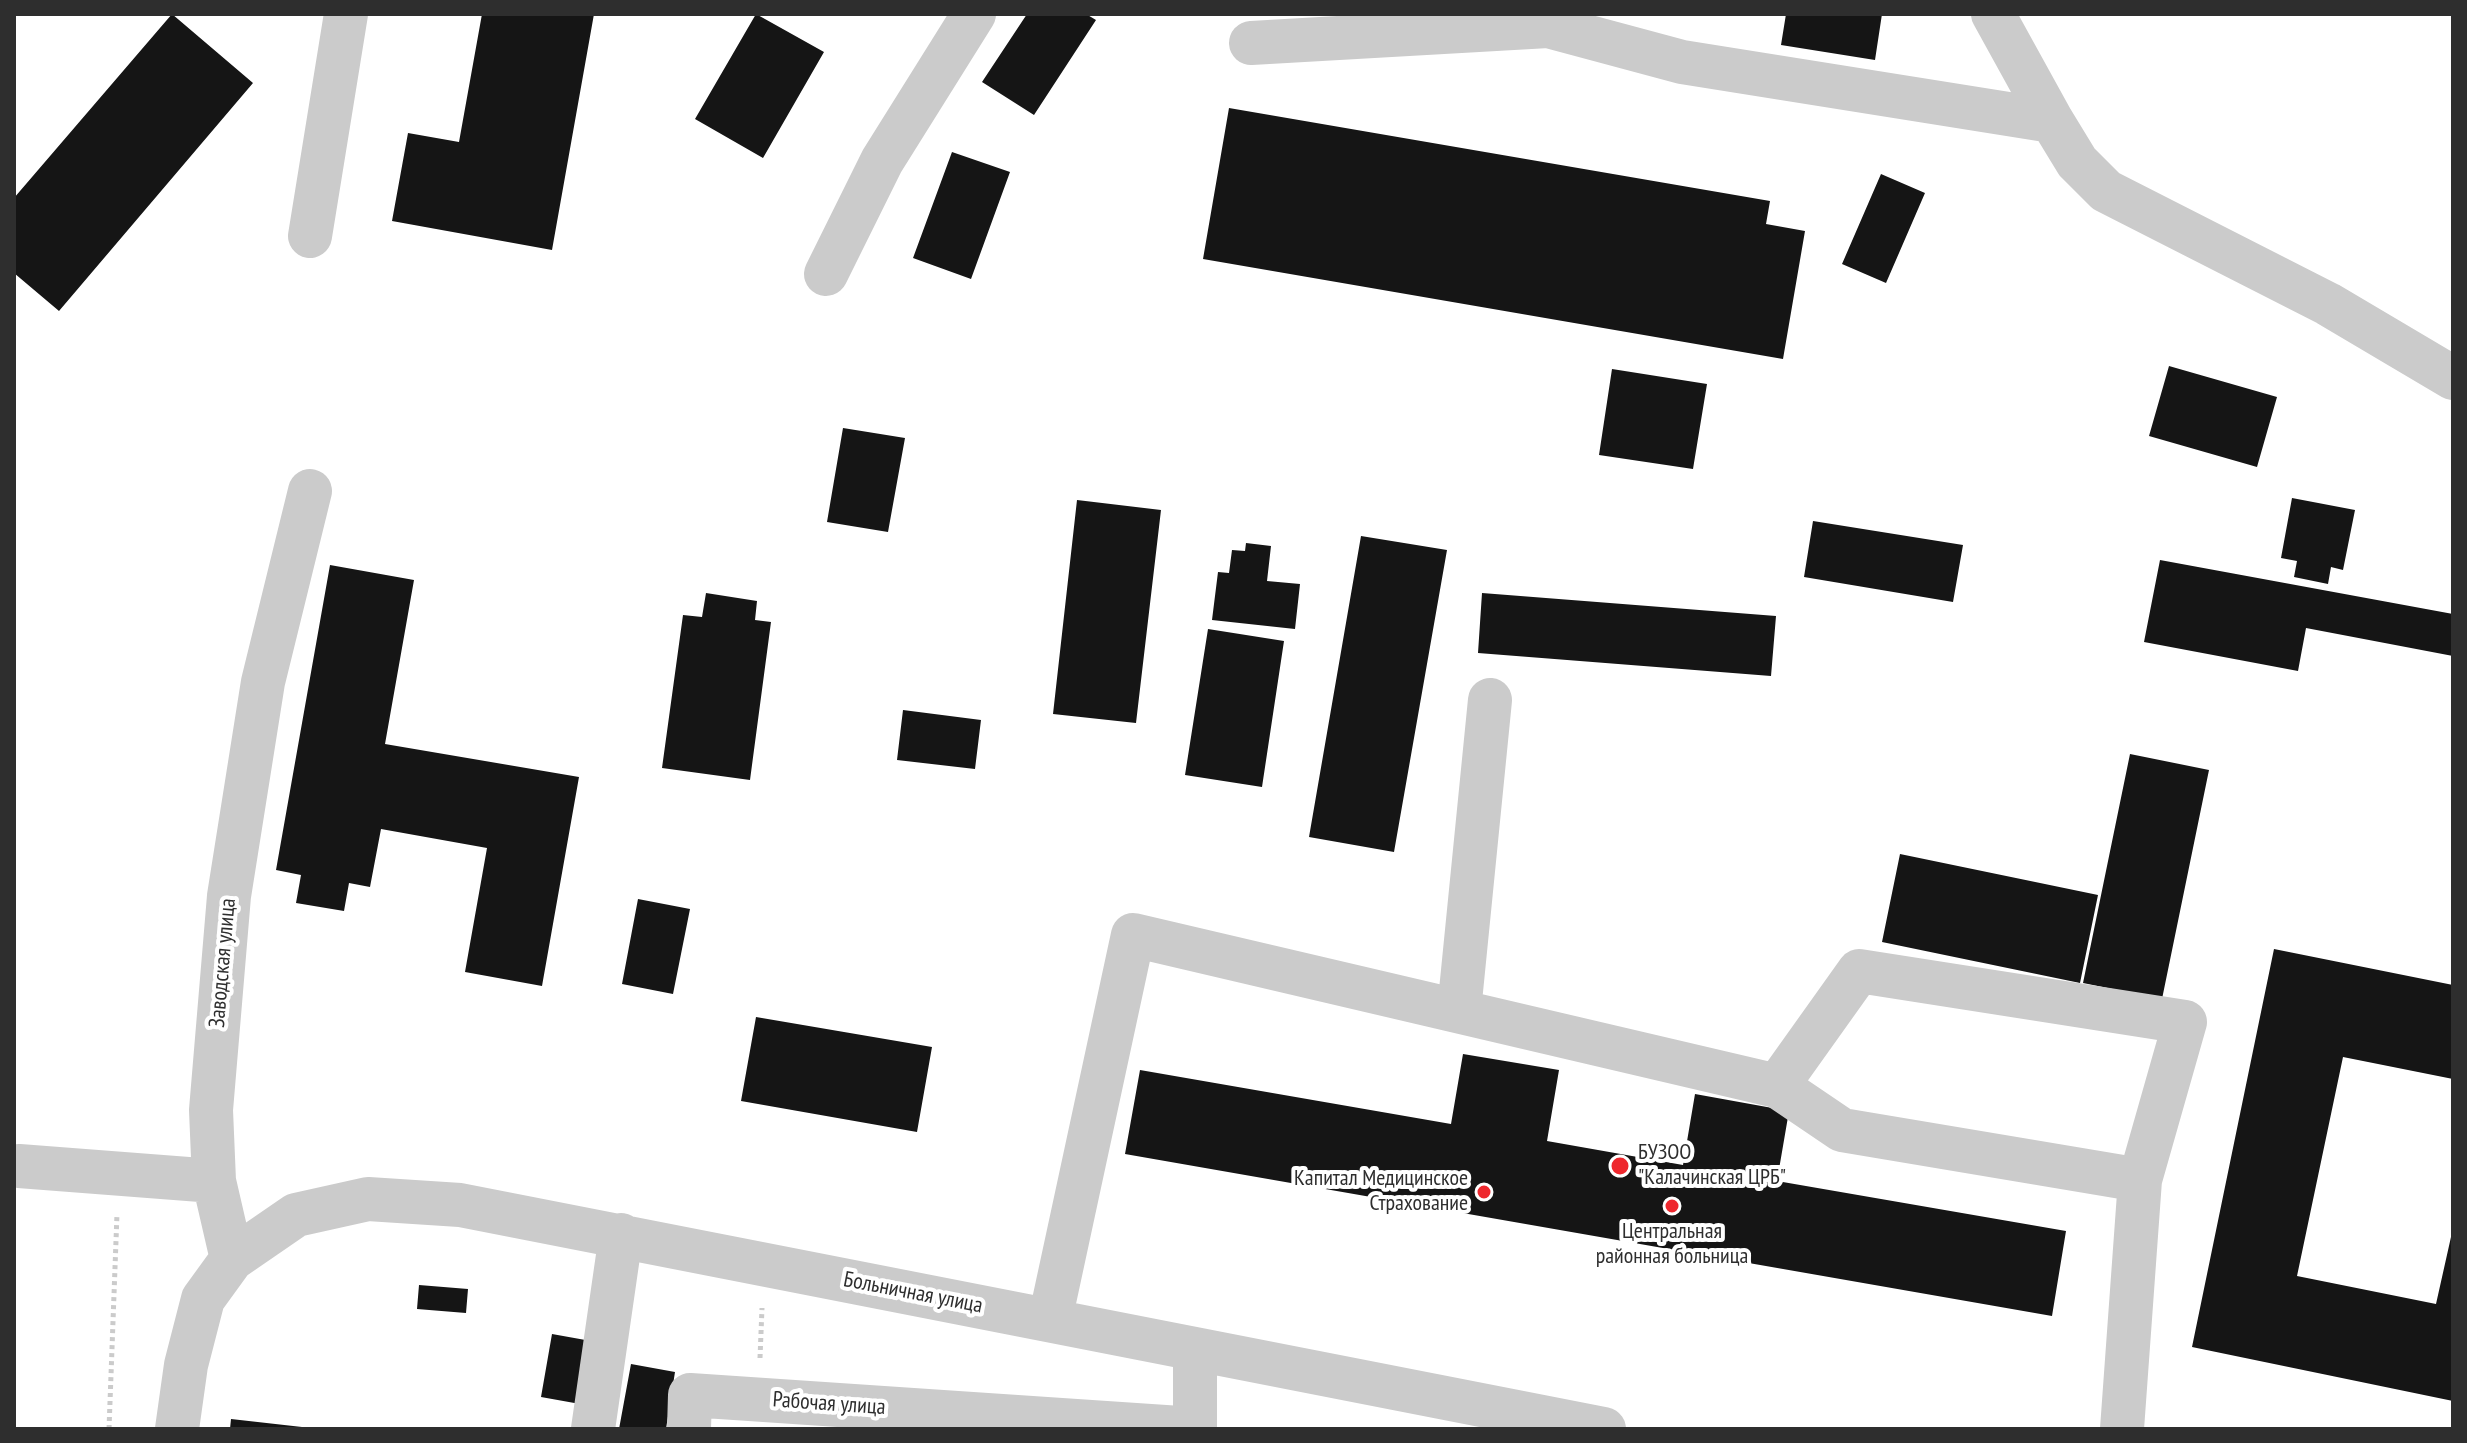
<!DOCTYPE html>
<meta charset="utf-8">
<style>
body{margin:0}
#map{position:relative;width:2467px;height:1443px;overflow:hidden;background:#fff;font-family:"PT Sans Narrow",sans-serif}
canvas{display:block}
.frame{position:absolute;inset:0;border:16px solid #2e2e2e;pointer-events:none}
</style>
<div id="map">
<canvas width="2467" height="1443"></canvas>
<div class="frame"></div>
</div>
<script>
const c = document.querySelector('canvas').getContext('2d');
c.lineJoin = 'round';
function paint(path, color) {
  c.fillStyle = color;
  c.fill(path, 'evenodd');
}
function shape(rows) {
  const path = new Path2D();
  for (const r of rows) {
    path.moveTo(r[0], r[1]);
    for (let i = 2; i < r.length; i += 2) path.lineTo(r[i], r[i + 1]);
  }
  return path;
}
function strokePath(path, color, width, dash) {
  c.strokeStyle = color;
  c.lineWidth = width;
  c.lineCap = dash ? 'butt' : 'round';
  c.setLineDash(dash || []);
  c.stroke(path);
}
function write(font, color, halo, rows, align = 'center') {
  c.font = font + ' "PT Sans Narrow",sans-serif';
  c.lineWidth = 8;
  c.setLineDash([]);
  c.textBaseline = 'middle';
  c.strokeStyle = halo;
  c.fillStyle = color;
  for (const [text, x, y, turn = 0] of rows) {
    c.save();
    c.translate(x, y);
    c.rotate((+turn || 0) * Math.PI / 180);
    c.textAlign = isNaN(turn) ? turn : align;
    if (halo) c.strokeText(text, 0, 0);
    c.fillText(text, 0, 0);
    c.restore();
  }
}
paint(shape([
 [172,14,253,83,59,311,14,273,14,198],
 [482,14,594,14,552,250,392,221,408,133,459,142],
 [756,14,824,52,763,158,695,119],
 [1027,14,1086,14,1096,20,1034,115,982,82],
 [1786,14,1882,14,1875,60,1781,45],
 [1229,108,1770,201,1766,224,1805,231,1783,359,1203,259],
 [952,152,1010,172,971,279,913,258],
 [1881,174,1925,193,1886,283,1842,264],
 [2169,366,2277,397,2257,467,2149,436],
 [1612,369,1707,384,1693,469,1599,455],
 [843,428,905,438,888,532,827,522],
 [2292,498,2355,510,2343,570,2331,567,2328,584,2294,577,2297,561,2281,558],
 [1077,500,1161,510,1136,723,1053,714],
 [1813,521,1963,545,1953,602,1804,577],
 [1361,536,1447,550,1394,852,1309,837],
 [1246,543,1271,546,1267,581,1300,584,1295,629,1212,620,1218,572,1229,573,1232,550,1245,551],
 [2160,560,2453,614,2453,656,2306,628,2298,671,2144,642],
 [330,565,414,580,385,744,579,777,542,986,465,972,487,848,381,829,370,887,349,883,344,911,296,903,301,875,276,870],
 [706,593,757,601,755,620,771,622,750,780,662,768,683,615,702,617],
 [1482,593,1776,616,1771,676,1478,653],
 [1208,629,1284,641,1262,787,1185,775],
 [903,710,981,720,975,769,897,760],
 [2130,754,2209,770,2162,999,2083,983],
 [1900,854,2098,895,2080,983,1882,942],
 [638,899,690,909,673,994,622,984],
 [2274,949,2453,985,2453,1079,2343,1057,2297,1276,2436,1304,2453,1228,2453,1401,2192,1347],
 [756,1017,932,1047,917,1132,741,1101],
 [1463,1054,1559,1070,1547,1141,1683,1165,1695,1094,1789,1111,1777,1181,2066,1231,2052,1316,1125,1154,1140,1070,1451,1124],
 [419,1285,468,1289,466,1313,417,1309],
 [552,1334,591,1341,580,1404,541,1397],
 [631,1364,675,1372,666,1429,619,1429],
 [231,1419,302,1427,302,1429,230,1429]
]), '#151515');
strokePath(shape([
 [760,1358,762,1308],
 [109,1429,117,1214]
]), '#cbcbcb', 5, [4, 4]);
strokePath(shape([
 [1993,14,2052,121,2077,162,2106,191,2328,304,2453,378],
 [1251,43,1548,26,1682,62,2052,121],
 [310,236,346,14],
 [826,274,882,161,974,14],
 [1459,1011,1490,700],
 [1777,1086,1859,971,2185,1022,2140,1180,2122,1429],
 [19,1166,214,1181],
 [232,1259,214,1181,211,1110,229,896,263,682,310,491],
 [1050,1320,1133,935,1777,1086,1842,1130,2140,1180],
 [177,1429,186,1365,203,1299,232,1259,296,1215,368,1199,460,1205,1604,1429],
 [593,1429,621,1235],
 [689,1429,690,1395,1195,1429],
 [1195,1429,1195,1349]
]), '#cbcbcb', 44);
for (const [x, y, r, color] of [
 [1620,1166,10,"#ee272d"],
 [1484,1192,8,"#ee272d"],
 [1672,1206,8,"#ee272d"]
]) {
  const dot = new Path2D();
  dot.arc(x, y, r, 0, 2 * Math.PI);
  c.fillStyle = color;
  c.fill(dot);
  strokePath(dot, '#fff', 3);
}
write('22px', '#2e2e2e', '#fff', [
 ["Заводская улица",223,963,-85],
 ["Больничная улица",913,1293,11],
 ["Рабочая улица",829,1404,4]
]);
write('22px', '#2e2e2e', '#fff', [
 ["БУЗОО",1638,1153],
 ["\"Калачинская ЦРБ\"",1638,1178],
 ["Капитал Медицинское",1468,1179,"right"],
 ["Страхование",1468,1204,"right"],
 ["Центральная",1672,1232,"center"],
 ["районная больница",1672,1257,"center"]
], 'left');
</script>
